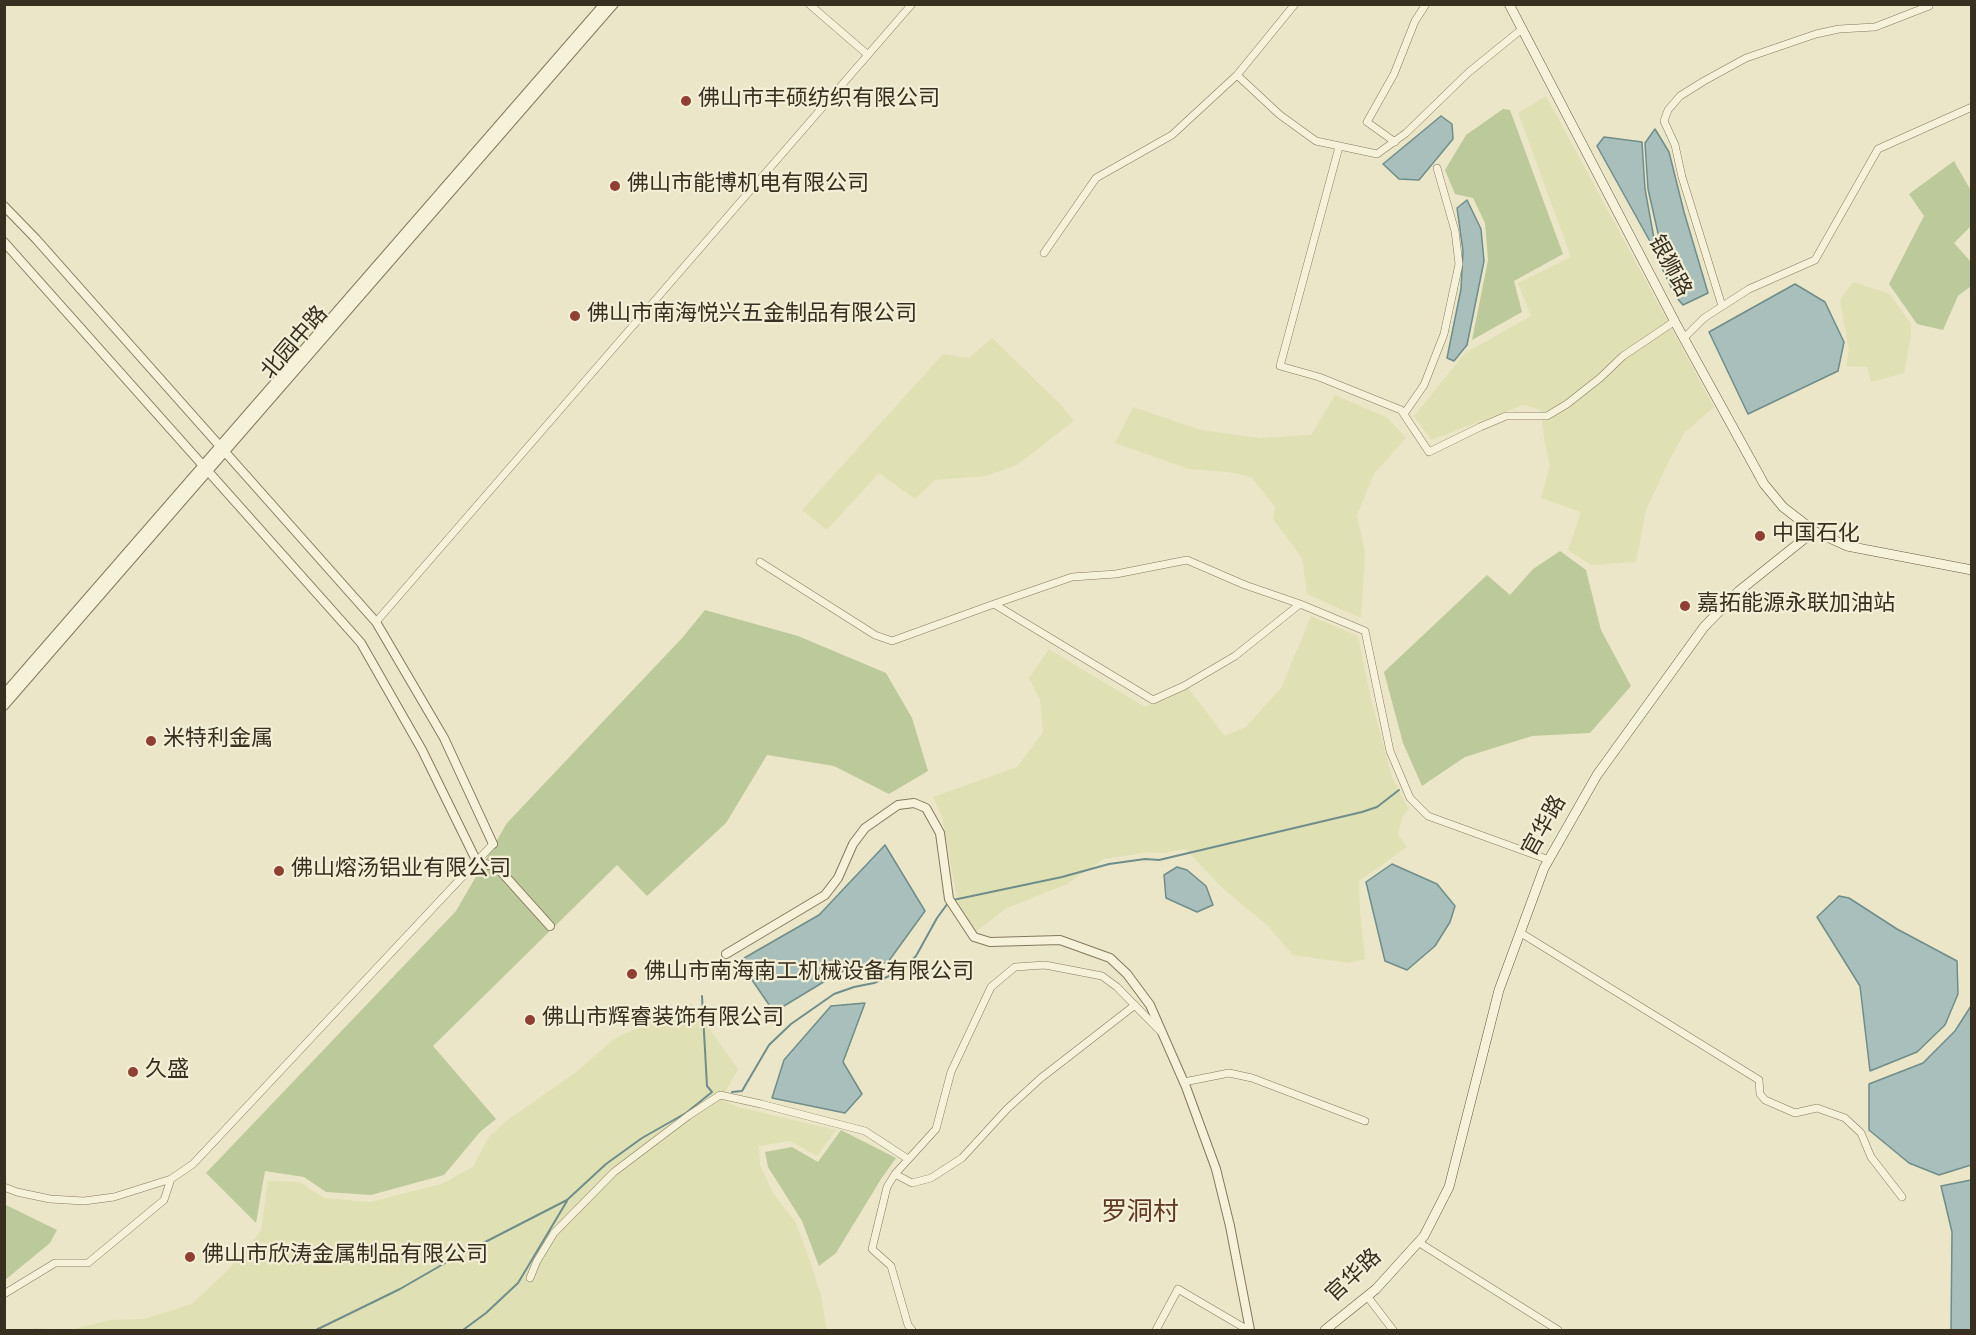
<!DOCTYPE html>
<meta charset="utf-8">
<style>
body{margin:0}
#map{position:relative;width:1976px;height:1335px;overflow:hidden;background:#ebe6c7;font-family:Spectral,serif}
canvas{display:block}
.frame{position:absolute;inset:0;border:6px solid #372f20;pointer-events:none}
</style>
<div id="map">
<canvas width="1976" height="1335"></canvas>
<div class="frame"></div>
</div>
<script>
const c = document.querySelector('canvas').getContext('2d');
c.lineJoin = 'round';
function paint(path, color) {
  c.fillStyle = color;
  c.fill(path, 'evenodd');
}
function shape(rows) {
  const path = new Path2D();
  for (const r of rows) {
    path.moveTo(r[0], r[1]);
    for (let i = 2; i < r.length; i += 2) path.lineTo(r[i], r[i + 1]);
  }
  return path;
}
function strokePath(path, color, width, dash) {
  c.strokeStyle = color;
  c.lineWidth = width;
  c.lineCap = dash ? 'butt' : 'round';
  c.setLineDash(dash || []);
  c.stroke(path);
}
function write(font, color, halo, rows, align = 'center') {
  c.font = font + ' Spectral,"Noto Sans SC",serif';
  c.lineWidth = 4.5;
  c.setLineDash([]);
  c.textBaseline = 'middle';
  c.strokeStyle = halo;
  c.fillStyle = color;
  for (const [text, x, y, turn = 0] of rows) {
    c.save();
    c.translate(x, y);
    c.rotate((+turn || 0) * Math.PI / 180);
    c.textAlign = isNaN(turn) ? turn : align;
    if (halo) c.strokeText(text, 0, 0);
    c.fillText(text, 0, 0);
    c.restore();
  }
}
paint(shape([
 [1546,96,1714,407,1684,433,1667,465,1646,510,1636,562,1591,565,1568,550,1581,512,1541,498,1550,465,1544,438,1541,410,1523,405,1431,440,1414,416,1465,353,1531,316,1518,283,1571,257,1518,113],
 [1853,282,1890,294,1911,324,1911,335,1904,373,1871,382,1867,367,1846,366,1849,351,1840,300],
 [992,338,1059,403,1074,421,1017,465,986,476,935,480,915,499,879,473,827,530,802,510,943,354,969,358],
 [1335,395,1388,418,1406,438,1374,474,1357,515,1365,552,1361,618,1307,594,1302,558,1273,519,1275,507,1251,477,1228,472,1189,469,1115,443,1133,407,1201,430,1259,438,1311,435],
 [1311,616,1358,636,1371,699,1392,777,1409,809,1403,816,1398,834,1407,847,1359,881,1360,912,1365,959,1349,963,1293,955,1267,925,1220,886,1186,849,1163,853,1150,852,1104,859,1067,884,1007,908,975,932,958,904,942,817,933,797,1017,767,1043,732,1040,700,1029,678,1049,649,1145,707,1188,688,1225,736,1246,727,1281,688],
 [691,1003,738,1069,721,1100,738,1107,836,1130,817,1156,790,1141,759,1146,760,1165,773,1193,796,1223,811,1264,821,1296,827,1330,31,1330,34,1328,69,1330,109,1320,144,1319,192,1304,229,1269,261,1231,268,1181,300,1182,324,1198,371,1202,441,1184,473,1167,488,1138,506,1121,575,1073,614,1039]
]), '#e0e0b5');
paint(shape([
 [1503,109,1510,110,1563,254,1514,281,1522,312,1472,340,1488,260,1485,223,1473,198,1455,194,1445,170,1466,135],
 [1954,161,1971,191,1971,226,1954,243,1971,262,1971,286,1958,296,1943,330,1917,324,1889,284,1924,216,1909,194],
 [1560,551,1586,570,1601,630,1631,686,1590,733,1532,736,1465,757,1422,786,1403,743,1384,672,1487,575,1510,595,1533,569],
 [705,610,798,636,886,673,912,718,928,771,889,794,834,766,767,755,726,823,647,896,617,865,433,1046,496,1119,480,1132,444,1175,371,1195,326,1192,304,1177,265,1171,256,1223,206,1173,456,911,507,823,683,637],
 [841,1130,896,1158,881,1179,836,1253,819,1266,802,1221,768,1167,765,1152,792,1147,818,1162],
 [4,1204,57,1230,50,1243,5,1280]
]), '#bcc99b');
const water = shape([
 [1441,116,1452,124,1453,139,1419,180,1399,179,1383,164,1441,116],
 [1655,129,1669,152,1684,212,1708,293,1683,305,1676,297,1654,252,1659,250,1660,242,1648,189,1645,143,1655,129],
 [1604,137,1642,142,1645,189,1655,244,1652,245,1597,146,1604,137],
 [1467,200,1481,229,1484,261,1467,345,1454,361,1447,358,1461,289,1463,251,1457,208,1467,200],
 [1795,284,1825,302,1844,342,1838,371,1748,414,1709,332,1795,284],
 [885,845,925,911,888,962,840,972,774,1012,739,961,819,915,885,845],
 [1392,864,1437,884,1455,906,1450,922,1435,946,1407,970,1385,961,1366,882,1392,864],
 [1177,867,1187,870,1206,886,1213,905,1197,912,1166,898,1164,875,1177,867],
 [1839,896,1849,898,1897,929,1957,961,1958,994,1945,1025,1917,1052,1870,1071,1860,986,1817,917,1839,896],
 [865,1003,843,1062,862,1094,845,1113,772,1098,784,1060,831,1006,865,1003],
 [1971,1006,1971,1165,1939,1175,1909,1163,1869,1130,1869,1084,1923,1063,1955,1031,1971,1006],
 [1971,1180,1971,1330,1951,1330,1952,1232,1941,1186,1971,1180]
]);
paint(water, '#a8bfbc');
strokePath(water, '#6f8d8a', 1.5);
strokePath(shape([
 [953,900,1062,877,1109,864,1145,859,1159,860,1362,812,1377,807,1399,790],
 [732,1092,742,1091,769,1045,791,1024,834,994,854,987,874,983,902,970,916,956,937,918,948,903],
 [316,1330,400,1289,452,1259,567,1200,606,1164,642,1138,686,1113,712,1092,707,1086,702,996],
 [463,1330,486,1313,518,1283,567,1201]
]), '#6f8d8a', 2);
const minor = shape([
 [809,4,868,55],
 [1237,75,1280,115,1316,141,1377,154,1406,133,1469,72,1522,29],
 [1395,142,1367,122,1394,74,1415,21,1426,4],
 [1339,147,1280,366,1319,377,1401,410,1429,452,1480,427,1506,416,1547,416,1567,404,1600,378,1623,356,1675,321],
 [1044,253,1096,178,1172,135,1237,75,1295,4],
 [1722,306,1682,177,1675,145,1664,121,1668,110,1680,96,1704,81,1746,58,1816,34,1839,29,1875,27,1929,6],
 [1684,338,1704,318,1749,289,1815,260,1878,149,1972,107],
 [1404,414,1424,385,1444,334,1459,264,1455,231,1437,168],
 [760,562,875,635,892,641,994,604,1153,700,1184,686,1235,656,1300,604,1365,631,1390,751,1410,798,1428,816,1549,860],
 [994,604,1072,577,1116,574,1187,560,1245,585,1300,604],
 [376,622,912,4],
 [1521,933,1759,1080,1760,1094,1765,1100,1795,1113,1817,1108,1845,1118,1861,1133,1871,1157,1902,1197],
 [1184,1082,1229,1073,1252,1078,1365,1121],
 [895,1174,936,1129,951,1072,991,987,1015,967,1045,965,1102,976,1117,987,1160,1031],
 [4,1187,17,1192,50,1199,84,1201,114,1197,171,1179,193,1164,493,844],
 [1418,1242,1558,1330],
 [530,1278,537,1261,554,1233,614,1172,688,1116,720,1095,761,1104,865,1131,908,1159],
 [4,1294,55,1263,88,1263,164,1200,171,1179],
 [1367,1296,1393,1330],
 [912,1330,908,1325,891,1266,872,1249,887,1187,895,1174,912,1183,931,1178,962,1158,1007,1109,1041,1078,1135,1005],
 [1156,1330,1178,1289,1248,1330]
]);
const tertiary = shape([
 [4,206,36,239,376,622,444,738,493,844],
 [4,242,361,643,422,750,477,862,497,867,550,926],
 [4,694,604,4],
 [4,706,614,4],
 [726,954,825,895,838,878,853,844,865,828,898,805,914,803,926,808,940,833,949,899,974,937,990,942,1060,940,1110,958,1127,974,1150,1005,1186,1087,1216,1169,1230,1226,1250,1330]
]);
const secondary = shape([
 [1509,4,1676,324,1764,484,1783,507,1814,531,1847,546,1972,570],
 [1325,1330,1376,1289,1424,1236,1449,1187,1499,990,1544,868,1597,775,1704,627,1739,591,1814,531]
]);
strokePath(minor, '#85795e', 8);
strokePath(tertiary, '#85795e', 10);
strokePath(secondary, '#675a41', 10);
strokePath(minor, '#f6f2d9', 7);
strokePath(tertiary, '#f6f2d9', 8);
strokePath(secondary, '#f6f2d9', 9);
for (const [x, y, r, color] of [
 [686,101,6,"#904032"],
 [615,186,6,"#904032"],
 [575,316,6,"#904032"],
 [1760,536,6,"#904032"],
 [1685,606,6,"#904032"],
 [151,741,6,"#904032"],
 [279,871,6,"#904032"],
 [632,974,6,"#904032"],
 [530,1020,6,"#904032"],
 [133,1072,6,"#904032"],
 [190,1257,6,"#904032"]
]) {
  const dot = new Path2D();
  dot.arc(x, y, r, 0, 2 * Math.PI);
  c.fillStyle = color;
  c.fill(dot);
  strokePath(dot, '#f3efd6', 2);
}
write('22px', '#372f20', '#f3efd6', [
 ["佛山市丰硕纺织有限公司",698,101],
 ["佛山市能博机电有限公司",627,186],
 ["佛山市南海悦兴五金制品有限公司",587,316],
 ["中国石化",1772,536],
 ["嘉拓能源永联加油站",1697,606],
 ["米特利金属",163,741],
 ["佛山熔汤铝业有限公司",291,871],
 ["佛山市南海南工机械设备有限公司",644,974],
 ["佛山市辉睿装饰有限公司",542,1020],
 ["久盛",145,1072],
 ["佛山市欣涛金属制品有限公司",202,1257]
], 'left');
write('22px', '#372f20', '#f3efd6', [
 ["银狮路",1668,267,62],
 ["北园中路",296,344,-49],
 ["官华路",1546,827,-61],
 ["官华路",1355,1277,-43]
]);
write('26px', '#603923', '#f3efd6', [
 ["罗洞村",1140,1215]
]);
</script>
